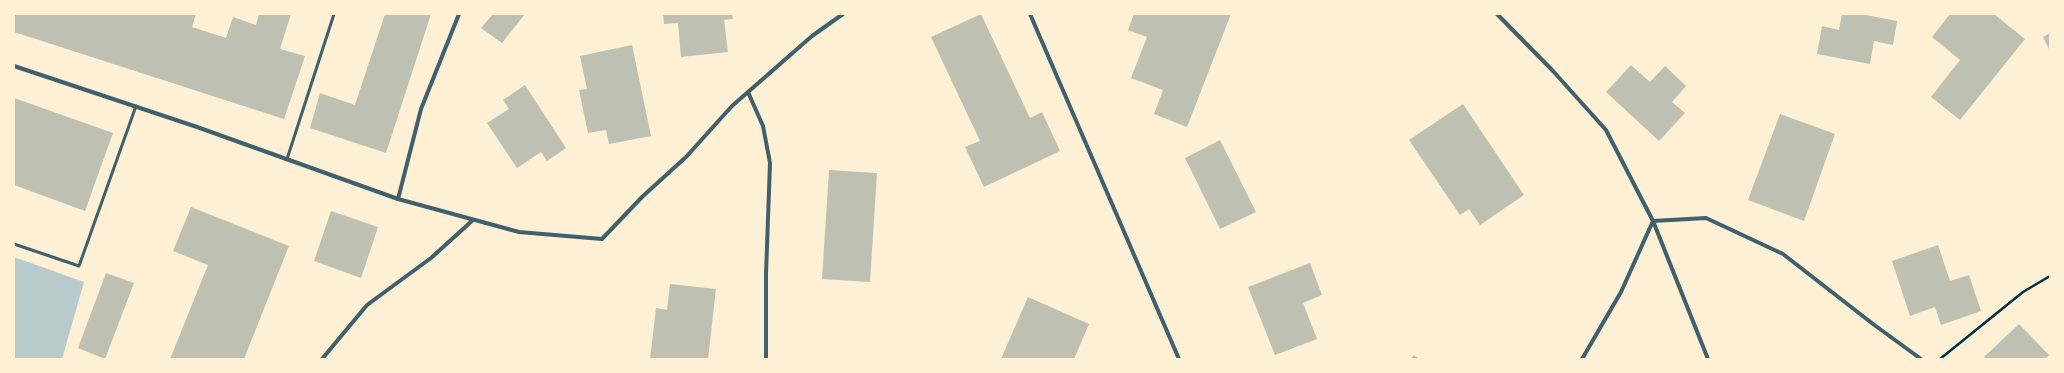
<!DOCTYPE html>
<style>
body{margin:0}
#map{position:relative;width:2064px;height:373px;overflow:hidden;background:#fdf0d5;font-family:"Alegreya Sans",sans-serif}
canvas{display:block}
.frame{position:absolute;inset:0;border:15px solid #fdf0d5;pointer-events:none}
</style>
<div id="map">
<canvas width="2064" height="373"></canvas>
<div class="frame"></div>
</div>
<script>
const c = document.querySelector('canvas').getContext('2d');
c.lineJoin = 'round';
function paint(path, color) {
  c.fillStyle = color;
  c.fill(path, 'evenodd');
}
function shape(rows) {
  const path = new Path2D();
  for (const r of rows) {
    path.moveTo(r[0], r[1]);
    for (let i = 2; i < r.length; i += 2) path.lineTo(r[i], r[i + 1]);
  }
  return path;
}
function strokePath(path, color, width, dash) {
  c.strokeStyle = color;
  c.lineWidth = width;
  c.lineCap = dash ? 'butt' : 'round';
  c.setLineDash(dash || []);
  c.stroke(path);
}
paint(shape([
 [14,257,84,282,62,359,14,359]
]), '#b9caca');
paint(shape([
 [14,14,196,14,192,27,226,38,233,17,256,25,259,14,291,14,280,49,305,56,284,119,14,32],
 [385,14,431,14,386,153,310,128,320,93,355,105],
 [493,14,525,14,502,43,481,28],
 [663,14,732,14,733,19,724,20,728,52,681,57,678,23,664,24],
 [981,14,1030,118,1042,112,1060,151,984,187,965,147,980,141,931,37],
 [1134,14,1231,14,1187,127,1154,114,1163,90,1131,78,1147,37,1128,30],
 [1842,14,1861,14,1897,21,1893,45,1874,41,1870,64,1817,54,1822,26,1839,30],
 [1950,14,1994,14,2025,39,1960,120,1931,97,1960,60,1932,37],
 [2050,33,2050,51,2043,37],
 [632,45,651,136,609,144,606,130,588,133,579,90,587,89,580,56],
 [1631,65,1650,82,1665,66,1686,86,1672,102,1685,113,1659,141,1606,92],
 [525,85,566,148,547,161,541,152,517,168,487,123,509,109,503,100],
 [14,98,113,133,85,211,14,185],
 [1463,104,1524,195,1480,225,1469,209,1460,215,1409,140],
 [1780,114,1835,134,1804,221,1748,200],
 [1220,140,1256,212,1220,229,1185,158],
 [829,170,877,173,870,282,822,279],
 [191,207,289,246,244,359,170,359,208,265,173,251],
 [331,211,378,227,361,278,314,261],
 [1938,245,1950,281,1969,275,1981,311,1941,325,1935,307,1910,316,1892,261],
 [1310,263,1322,295,1303,303,1317,339,1275,355,1248,287],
 [106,273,134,283,105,359,78,348],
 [670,284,716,289,708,359,650,359,656,308,667,310],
 [1028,297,1089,324,1074,359,1001,359],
 [2019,324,2049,355,2045,359,1986,359,1984,357],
 [1414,355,1419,359,1410,359]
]), '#bec0b2');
strokePath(shape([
 [1940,359,2023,292,2050,276]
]), '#003049', 2.5);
strokePath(shape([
 [287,159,334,14],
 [14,244,79,266,136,106]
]), '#3f606c', 3);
strokePath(shape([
 [1030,14,1179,359],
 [1497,14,1553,71,1606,130,1653,221,1708,359],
 [14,66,197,127,398,199,519,232,602,239,642,197,686,157,732,106,812,36,843,14],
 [748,92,763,126,770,163,766,274,766,359],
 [398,199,421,109,459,14],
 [322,359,367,305,431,258,473,220],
 [1582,359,1621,292,1653,221,1706,218,1783,254,1873,324,1921,359]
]), '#3f606c', 4);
</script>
